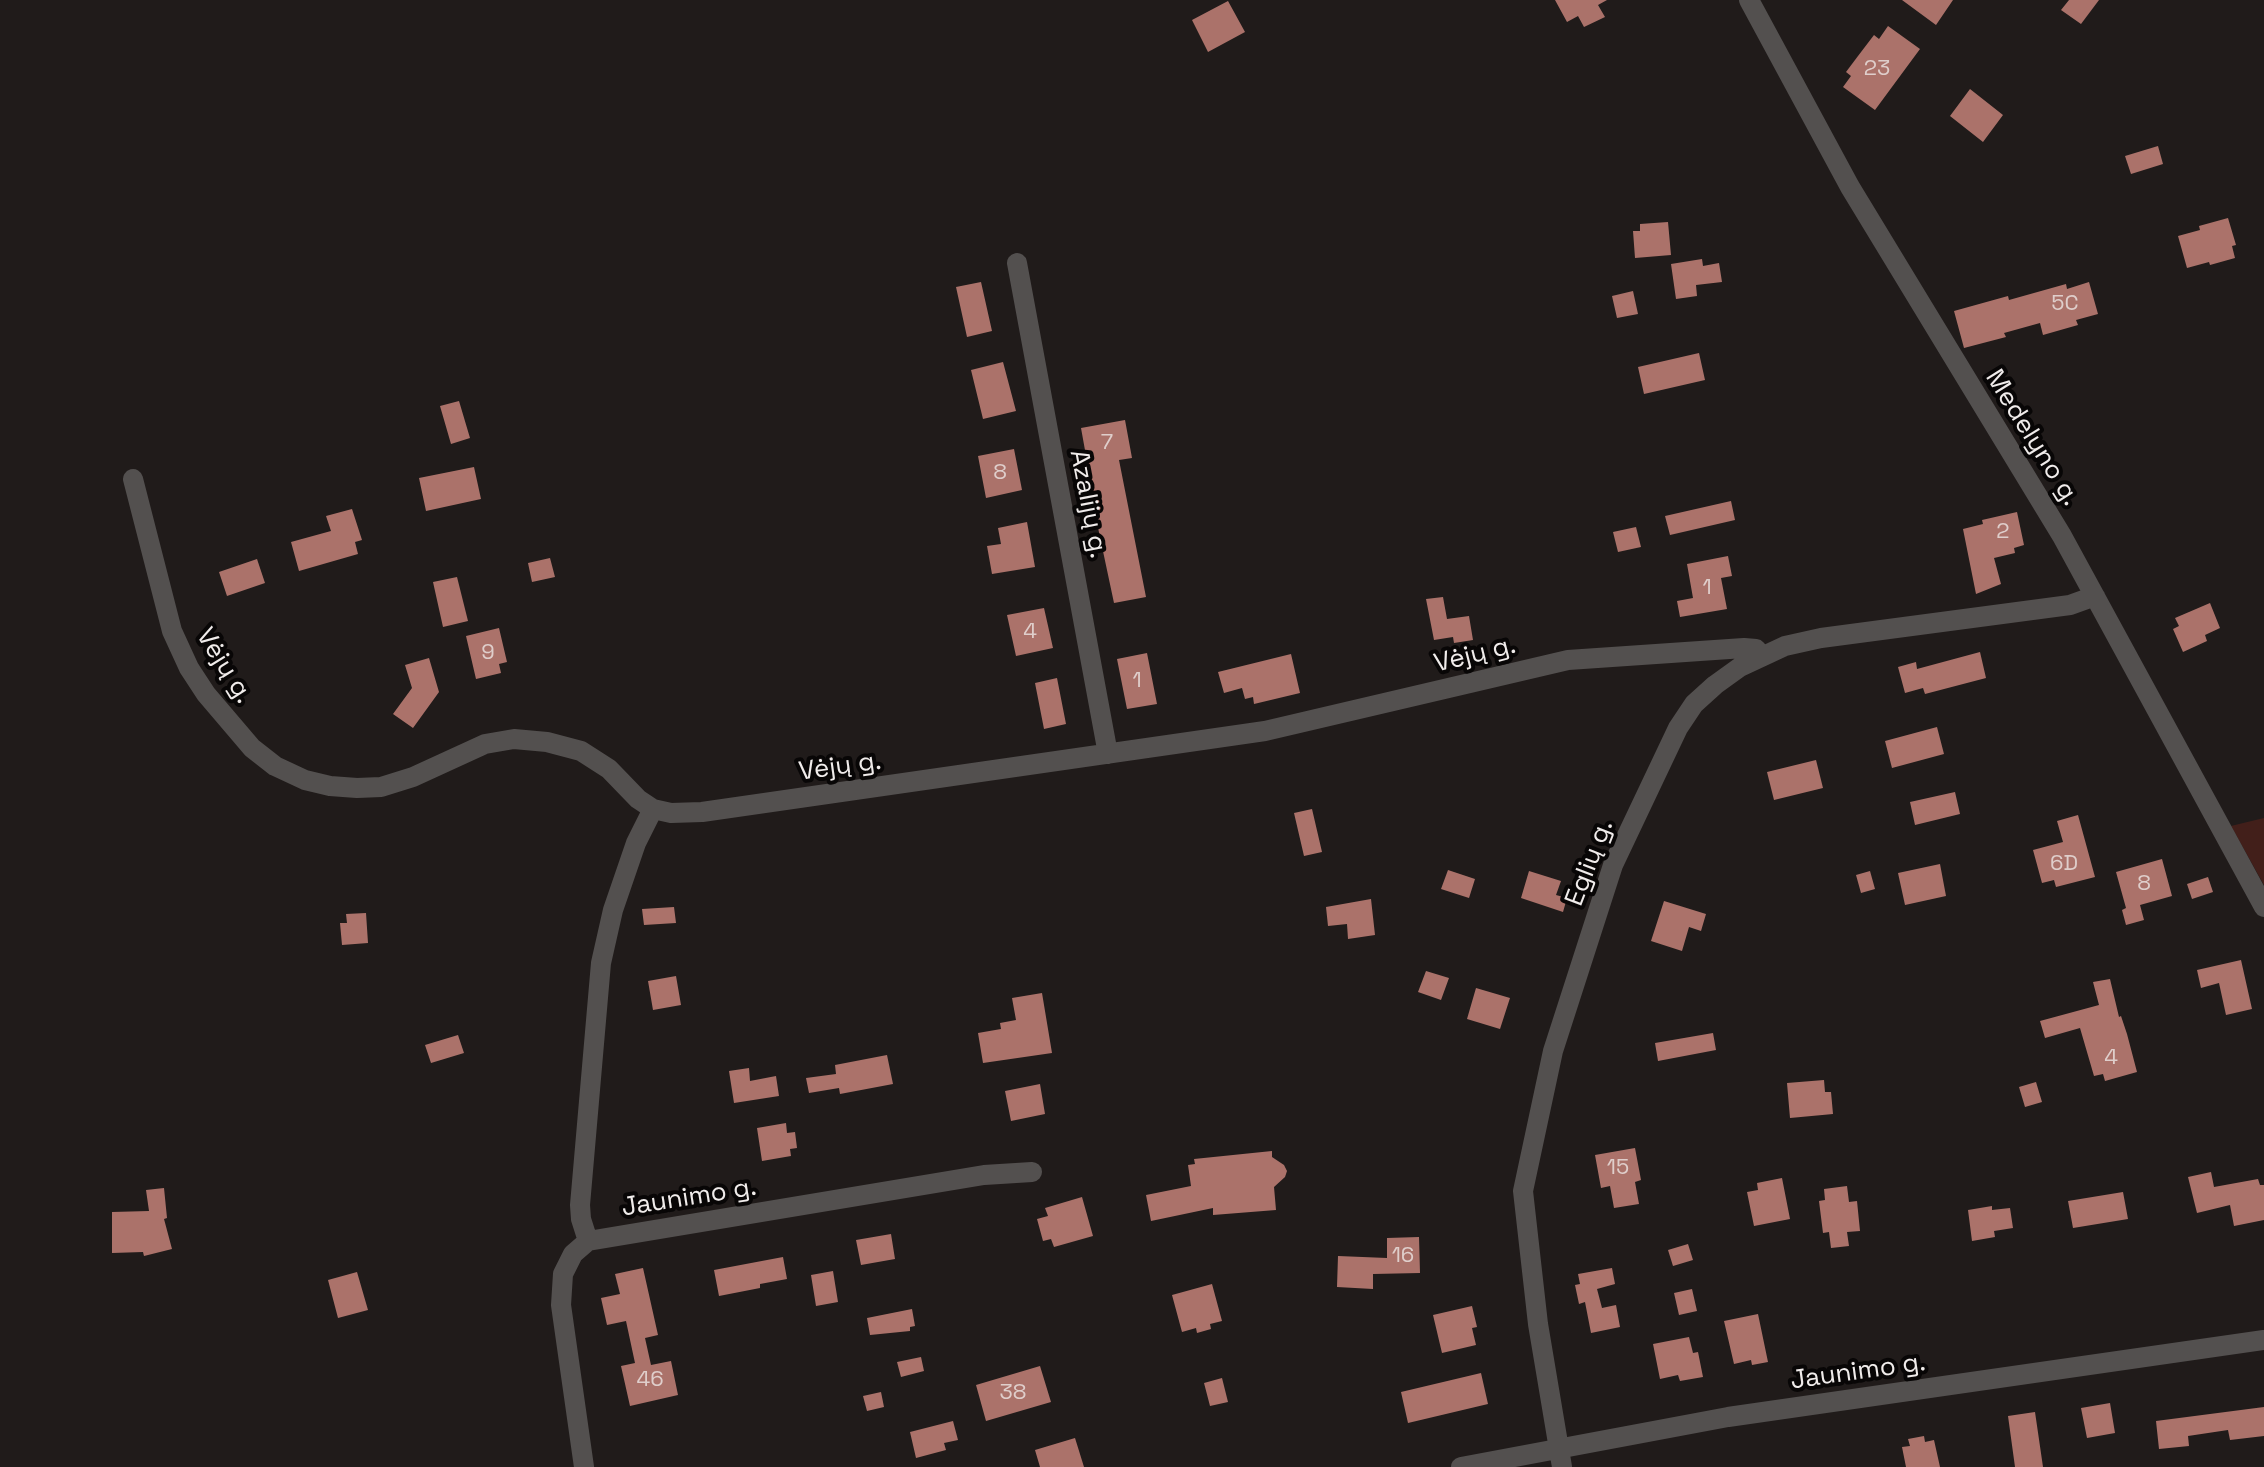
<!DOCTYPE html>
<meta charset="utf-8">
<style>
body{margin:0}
canvas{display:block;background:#201b1a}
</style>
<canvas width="2264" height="1467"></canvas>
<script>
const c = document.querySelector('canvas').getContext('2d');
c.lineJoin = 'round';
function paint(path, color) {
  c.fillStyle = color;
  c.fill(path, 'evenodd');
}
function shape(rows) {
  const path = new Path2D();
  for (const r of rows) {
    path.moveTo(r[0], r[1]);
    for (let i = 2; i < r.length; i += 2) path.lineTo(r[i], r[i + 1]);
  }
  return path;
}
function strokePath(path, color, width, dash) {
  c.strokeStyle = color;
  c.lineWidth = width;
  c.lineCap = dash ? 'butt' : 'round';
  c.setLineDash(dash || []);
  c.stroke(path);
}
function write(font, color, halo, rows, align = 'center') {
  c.font = font + ' "Space Grotesk",sans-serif';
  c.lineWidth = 8;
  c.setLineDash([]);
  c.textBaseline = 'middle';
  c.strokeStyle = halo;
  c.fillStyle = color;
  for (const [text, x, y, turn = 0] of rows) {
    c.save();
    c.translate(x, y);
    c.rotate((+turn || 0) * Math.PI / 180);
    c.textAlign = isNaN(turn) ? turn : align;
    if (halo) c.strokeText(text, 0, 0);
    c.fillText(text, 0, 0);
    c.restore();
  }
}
paint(shape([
 [2264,818,2264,885,2231,826]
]), '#421f1a');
paint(shape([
 [1555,0,1607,0,1598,5,1605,17,1584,27,1578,16,1567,22],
 [1902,0,1953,0,1936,25],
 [2069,0,2099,0,2081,24,2061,10],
 [1228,1,1245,32,1208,52,1192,20],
 [1888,26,1920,49,1875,110,1843,87,1851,76,1846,72,1858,56,1874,35,1879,39],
 [1970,89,2003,115,1983,142,1950,116],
 [2158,146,2163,164,2131,174,2125,156],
 [2228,218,2236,245,2232,246,2235,258,2210,265,2209,262,2187,268,2178,236,2200,230,2199,226],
 [1668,222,1671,255,1635,258,1633,231,1640,231,1640,224],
 [1702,259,1703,266,1719,263,1722,282,1696,285,1697,296,1676,299,1671,264],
 [981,282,992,331,967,337,956,287],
 [2089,282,2098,314,2076,320,2078,325,2043,335,2040,323,2004,333,2006,337,1964,348,1954,311,2008,296,2009,300,2066,284,2067,289],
 [1633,291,1638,314,1617,318,1612,296],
 [1699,353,1705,380,1644,394,1638,367],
 [1003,362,1016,411,983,419,971,370],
 [459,401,470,438,451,444,440,406],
 [1125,420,1132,458,1119,460,1146,597,1114,603,1090,490,1092,489,1081,428],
 [1014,449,1022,490,986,498,978,456],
 [474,467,481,499,426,511,419,478],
 [1731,501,1735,520,1670,535,1665,516],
 [352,509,362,540,355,542,358,554,299,571,291,542,331,531,326,516],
 [2017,512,2024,545,2014,548,2015,553,1994,558,2001,584,1976,594,1963,529,1983,524,1982,520],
 [1027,522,1035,567,992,574,987,546,1001,544,998,528],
 [1636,527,1641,547,1618,552,1613,532],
 [1728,556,1732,576,1721,578,1727,609,1680,617,1677,601,1693,598,1687,564],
 [550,558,555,577,532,582,528,563],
 [257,559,265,583,227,596,219,572],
 [457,577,468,621,443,627,433,582],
 [1443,597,1447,619,1469,616,1473,640,1454,643,1453,637,1434,640,1426,599],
 [2210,603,2220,628,2205,635,2207,641,2183,652,2173,629,2179,626,2175,618],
 [1044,608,1053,648,1016,656,1007,615],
 [499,628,507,662,499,664,501,673,476,679,466,636],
 [1980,652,1986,678,1925,694,1923,688,1905,693,1898,667,1916,662,1917,669],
 [1147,653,1157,704,1127,709,1117,659],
 [1291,654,1300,693,1254,704,1253,697,1245,699,1242,688,1224,693,1218,672],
 [429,658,439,692,413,728,393,714,412,688,405,665],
 [1057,678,1066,724,1044,729,1035,683],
 [1937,727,1944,754,1892,768,1885,741],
 [1816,760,1823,788,1774,800,1767,772],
 [1955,792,1960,814,1915,825,1910,802],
 [1312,809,1322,852,1304,856,1294,813],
 [2078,815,2095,877,2056,887,2054,880,2042,883,2033,850,2063,842,2057,821],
 [2162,859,2172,896,2140,905,2144,920,2126,925,2122,910,2126,908,2116,872],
 [1940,864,1946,896,1905,905,1898,873],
 [1448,870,1475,879,1469,898,1441,889],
 [1529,871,1561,881,1556,895,1567,898,1563,912,1521,898],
 [1870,871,1875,889,1861,893,1856,875],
 [2208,877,2213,892,2192,899,2187,884],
 [1371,899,1375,935,1348,939,1347,924,1328,926,1326,907],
 [1664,901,1706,914,1701,931,1689,927,1682,951,1651,941],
 [674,907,676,923,644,925,642,909],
 [366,913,368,943,342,945,340,923,347,923,346,914],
 [2241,960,2252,1009,2226,1015,2219,983,2201,988,2197,970],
 [1426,971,1449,978,1441,1000,1418,992],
 [676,976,681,1005,653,1010,648,981],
 [2110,979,2119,1017,2121,1016,2127,1034,2137,1072,2105,1081,2103,1074,2094,1076,2080,1028,2045,1038,2040,1021,2099,1005,2093,982],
 [1476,988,1510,998,1500,1029,1467,1019],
 [1042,993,1052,1053,983,1063,978,1033,1001,1029,1000,1023,1016,1020,1012,998],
 [1713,1033,1716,1050,1658,1061,1655,1043],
 [458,1035,464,1053,431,1063,425,1045],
 [887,1055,893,1084,840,1094,839,1088,809,1093,806,1078,836,1074,835,1065],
 [749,1068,750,1081,776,1076,779,1096,734,1103,729,1071],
 [1824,1080,1825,1092,1831,1092,1833,1114,1790,1118,1787,1083],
 [2036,1082,2042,1102,2025,1107,2019,1087],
 [1040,1084,1045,1114,1011,1121,1005,1091],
 [786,1123,787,1133,795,1132,797,1148,790,1149,791,1156,762,1161,757,1128],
 [1635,1148,1641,1180,1635,1182,1639,1204,1614,1208,1610,1186,1601,1188,1595,1155],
 [1272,1151,1272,1157,1284,1165,1287,1171,1285,1177,1274,1187,1276,1210,1213,1215,1213,1208,1151,1221,1146,1195,1191,1186,1188,1165,1195,1164,1194,1159],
 [2211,1172,2214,1187,2258,1179,2260,1185,2264,1185,2264,1220,2234,1226,2230,1205,2197,1213,2188,1177],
 [1782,1178,1790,1219,1754,1226,1747,1192,1758,1190,1757,1183],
 [1847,1186,1849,1202,1857,1201,1860,1231,1847,1232,1849,1246,1831,1248,1829,1232,1823,1233,1819,1201,1825,1200,1824,1189],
 [164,1188,167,1218,164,1219,172,1249,144,1256,143,1252,112,1253,112,1212,149,1211,146,1190],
 [2123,1192,2128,1219,2073,1228,2068,1201],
 [1082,1197,1093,1236,1054,1247,1051,1239,1043,1241,1037,1219,1048,1216,1045,1208],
 [1992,1206,1992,1210,2010,1208,2013,1228,1994,1231,1995,1237,1972,1241,1968,1210],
 [891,1234,895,1259,861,1265,856,1240],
 [1419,1237,1420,1273,1373,1274,1373,1289,1337,1287,1338,1256,1387,1258,1387,1238],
 [1688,1244,1693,1260,1673,1266,1668,1250],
 [783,1257,787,1279,760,1284,760,1288,719,1296,714,1270],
 [643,1268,658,1335,645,1338,651,1365,671,1361,678,1395,630,1406,621,1366,635,1363,626,1321,607,1325,601,1298,620,1294,615,1274],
 [1612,1268,1615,1284,1597,1289,1602,1308,1616,1305,1620,1327,1591,1333,1585,1302,1579,1304,1575,1285,1580,1284,1578,1274],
 [833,1271,838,1302,816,1306,811,1275],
 [357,1272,368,1310,338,1318,328,1280],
 [1212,1284,1222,1321,1210,1324,1211,1329,1197,1333,1196,1328,1182,1332,1172,1295],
 [1692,1289,1697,1311,1679,1315,1674,1293],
 [1472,1306,1477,1327,1472,1328,1476,1345,1442,1353,1433,1315],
 [912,1309,915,1326,910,1327,910,1331,870,1335,867,1318],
 [1758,1314,1768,1362,1752,1365,1751,1360,1734,1364,1724,1321],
 [1689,1337,1693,1353,1698,1352,1703,1377,1680,1381,1678,1375,1660,1379,1653,1344],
 [921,1357,924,1371,901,1377,897,1362],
 [1040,1366,1051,1402,986,1421,976,1385],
 [1481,1373,1488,1404,1408,1423,1401,1392],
 [1222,1378,1228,1402,1210,1406,1204,1383],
 [881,1392,884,1407,867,1411,863,1396],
 [2110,1403,2115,1433,2087,1438,2081,1408],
 [2264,1407,2264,1436,2230,1440,2228,1430,2188,1436,2189,1446,2159,1449,2156,1421],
 [2035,1412,2043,1467,2015,1467,2008,1416],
 [953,1421,958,1440,944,1443,946,1450,916,1458,910,1432],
 [1924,1436,1925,1442,1934,1440,1940,1467,1906,1467,1902,1447,1910,1446,1908,1439],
 [1075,1438,1084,1467,1040,1467,1035,1450]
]), '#ab726a');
strokePath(shape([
 [1749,0,1850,187,2062,536,2264,907],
 [1017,263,1108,754],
 [133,479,172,631,189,668,206,694,252,748,275,766,305,780,330,786,357,788,381,787,413,777,485,744,514,739,547,742,581,751,609,769,638,799,653,809,671,813,702,812,1265,731,1568,660,1744,648,1756,649,1762,656],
 [588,1241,581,1219,580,1205,601,963,613,910,636,843,653,809],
 [584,1467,561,1305,563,1274,573,1254,588,1241,984,1175,1032,1172],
 [1461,1467,1728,1417,2264,1340],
 [1562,1467,1538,1324,1523,1191,1553,1051,1613,865,1678,728,1694,704,1715,685,1740,667,1785,646,1821,638,2070,605,2095,596]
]), '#53504f', 20);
write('22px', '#dfcecb', null, [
 ["23",1877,69],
 ["5C",2065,304],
 ["7",1107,443],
 ["8",1000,473],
 ["2",2003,532],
 ["1",1707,588],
 ["4",1030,632],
 ["9",488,653],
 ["1",1137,681],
 ["6D",2064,864],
 ["8",2144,884],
 ["4",2111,1058],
 ["15",1618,1168],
 ["16",1403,1256],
 ["46",650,1380],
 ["38",1013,1393]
]);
write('26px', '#f0eceb', '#080606', [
 ["Medelyno g.",2032,438,58],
 ["Azalijų g.",1088,504,79],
 ["Vėjų g.",1475,655,-14],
 ["Vėjų g.",224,666,58],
 ["Vėjų g.",840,767,-8],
 ["Eglių g.",1590,863,-69],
 ["Jaunimo g.",689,1198,-9],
 ["Jaunimo g.",1858,1372,-8]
]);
</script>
